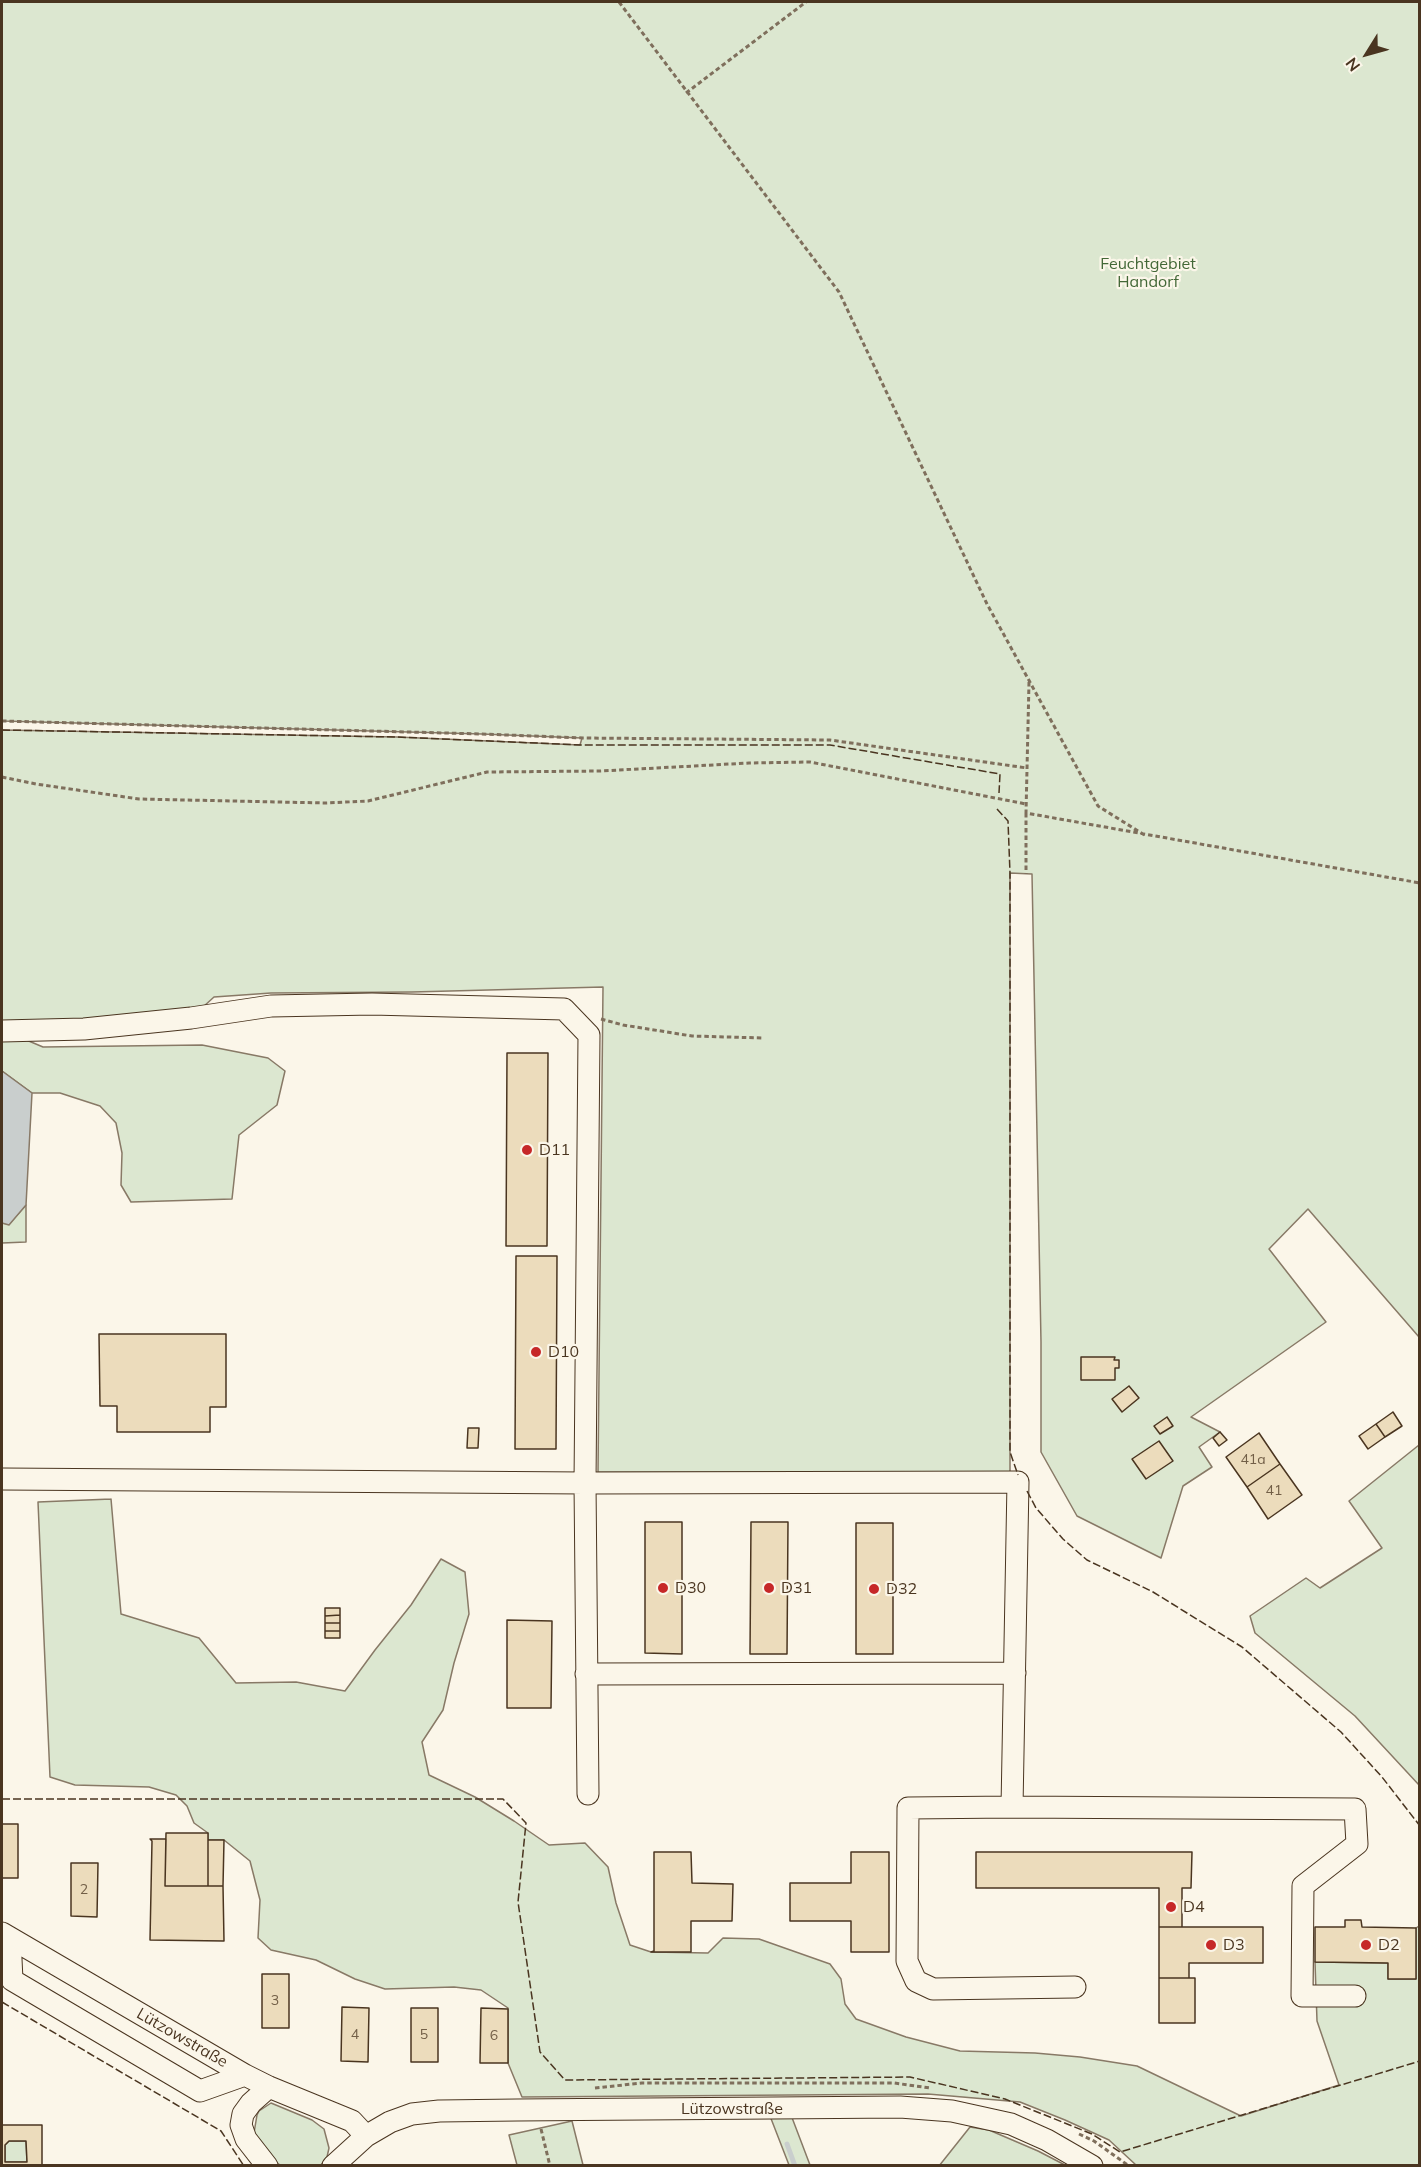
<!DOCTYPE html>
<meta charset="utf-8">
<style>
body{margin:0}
#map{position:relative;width:1421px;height:2167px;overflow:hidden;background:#fbf6e9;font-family:Mulish,sans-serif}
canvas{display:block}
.frame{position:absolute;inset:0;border:3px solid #4a3520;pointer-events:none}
.north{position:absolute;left:1337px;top:24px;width:60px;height:60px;-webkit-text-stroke:4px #fbf6e9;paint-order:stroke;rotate:233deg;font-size:16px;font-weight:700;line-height:24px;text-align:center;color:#4a3520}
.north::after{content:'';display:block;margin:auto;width:21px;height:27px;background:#4a3520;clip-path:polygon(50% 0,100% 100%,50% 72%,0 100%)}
</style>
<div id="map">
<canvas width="1421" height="2167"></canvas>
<div class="frame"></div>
<div class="north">N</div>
</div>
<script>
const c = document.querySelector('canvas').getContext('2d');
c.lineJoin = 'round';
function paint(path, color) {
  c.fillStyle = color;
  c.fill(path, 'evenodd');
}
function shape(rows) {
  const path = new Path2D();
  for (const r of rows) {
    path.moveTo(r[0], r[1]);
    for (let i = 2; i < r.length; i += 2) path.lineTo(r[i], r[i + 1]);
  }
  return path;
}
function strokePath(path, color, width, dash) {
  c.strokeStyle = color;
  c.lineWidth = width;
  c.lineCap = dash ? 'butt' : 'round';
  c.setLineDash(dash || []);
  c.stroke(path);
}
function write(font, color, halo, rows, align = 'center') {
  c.font = font + ' Mulish,sans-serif';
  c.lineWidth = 4.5;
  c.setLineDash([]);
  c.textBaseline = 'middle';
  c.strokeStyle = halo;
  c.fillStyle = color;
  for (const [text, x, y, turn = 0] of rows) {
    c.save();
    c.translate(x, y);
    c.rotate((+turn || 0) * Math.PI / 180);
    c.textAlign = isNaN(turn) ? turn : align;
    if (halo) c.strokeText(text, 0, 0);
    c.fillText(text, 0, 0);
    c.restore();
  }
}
const green = shape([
 [2,2,1419,2,1419,1337,1308,1209,1269,1249,1326,1322,1191,1417,1220,1432,1199,1447,1212,1467,1183,1486,1161,1558,1077,1516,1041,1452,1041,1342,1032,874,1010,873,1010,1473,598,1472,603,987,412,992,271,993,214,997,191,1018,2,1031,2,730,397,737,580,745,582,738,482,734,2,721,2,2],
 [2,1034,24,1039,43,1047,202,1045,268,1058,285,1071,277,1105,239,1135,232,1199,131,1202,121,1185,122,1153,116,1123,100,1106,60,1093,32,1093,2,1071,2,1034],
 [26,1205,26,1242,2,1243,2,1223,9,1224,26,1205],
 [1419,1445,1419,1785,1355,1716,1255,1633,1250,1616,1306,1578,1320,1588,1382,1548,1349,1501,1419,1445],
 [111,1499,121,1614,199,1638,236,1683,296,1682,345,1691,375,1650,411,1605,441,1559,465,1572,469,1614,454,1663,443,1710,422,1742,429,1775,475,1797,514,1821,549,1845,585,1843,608,1867,616,1903,630,1945,651,1952,708,1953,723,1938,759,1939,830,1964,841,1979,845,2004,856,2019,906,2037,960,2051,1035,2053,1080,2057,1137,2066,1241,2116,1339,2085,1317,2021,1315,1962,1388,1963,1388,1979,1416,1979,1416,1928,1419,1926,1419,2165,1136,2165,1109,2140,1065,2120,1020,2102,928,2094,522,2097,508,2063,508,2008,481,1990,454,1987,385,1989,355,1979,316,1960,271,1950,258,1938,260,1900,250,1861,224,1840,208,1840,208,1833,194,1823,187,1806,176,1795,149,1787,75,1785,50,1777,38,1502,111,1499],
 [271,2103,312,2120,324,2129,329,2148,327,2157,321,2165,281,2166,274,2160,254,2133,257,2115,259,2111,271,2103],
 [791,2115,810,2165,789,2165,770,2116,791,2115],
 [572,2121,583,2165,517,2165,509,2135,572,2121],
 [970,2127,989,2130,1038,2151,1065,2165,939,2166,970,2127],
 [9,2141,26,2141,27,2162,5,2162,5,2145,9,2141]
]);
paint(green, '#dce7d0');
strokePath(green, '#887966', 1.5);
const water = shape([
 [2,1071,32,1093,26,1205,9,1225,2,1223,2,1071]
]);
paint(water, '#c9cecd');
strokePath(water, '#887966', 1.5);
strokePath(shape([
 [787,2144,795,2166]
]), '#c9cecd', 5);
const building = shape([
 [507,1053,548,1053,547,1246,506,1246,507,1053],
 [516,1256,557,1256,556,1449,515,1449,516,1256],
 [99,1334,226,1334,226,1407,210,1407,210,1432,117,1432,117,1406,100,1406,99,1334],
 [1081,1357,1115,1357,1114,1360,1119,1360,1119,1368,1115,1368,1115,1380,1081,1380,1081,1357],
 [1129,1386,1139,1398,1122,1412,1112,1399,1129,1386],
 [1393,1412,1402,1426,1385,1437,1376,1424,1393,1412],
 [1167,1417,1173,1426,1160,1434,1154,1426,1167,1417],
 [1376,1424,1385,1437,1368,1449,1359,1436,1376,1424],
 [468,1428,479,1428,478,1448,467,1448,468,1428],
 [1220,1432,1227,1440,1219,1446,1213,1438,1220,1432],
 [1259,1433,1280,1464,1247,1487,1226,1457,1259,1433],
 [1159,1441,1173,1461,1146,1479,1132,1459,1159,1441],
 [1280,1464,1302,1495,1268,1519,1247,1487,1280,1464],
 [645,1522,682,1522,682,1654,645,1653,645,1522],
 [751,1522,788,1522,787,1654,750,1654,751,1522],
 [856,1523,893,1523,893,1654,856,1654,856,1523],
 [325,1608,340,1608,340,1615,325,1616,325,1608],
 [340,1615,340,1623,325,1623,325,1616,340,1615],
 [507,1620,552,1621,551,1708,507,1708,507,1620],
 [325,1623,340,1623,340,1631,325,1631,325,1623],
 [325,1631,340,1631,340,1638,325,1638,325,1631],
 [2,1824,18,1824,18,1878,2,1878,2,1824],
 [166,1833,208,1833,208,1886,165,1886,166,1833],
 [150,1839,166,1839,165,1886,223,1886,224,1941,150,1940,152,1841,150,1839],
 [208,1840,224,1840,223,1886,208,1886,208,1840],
 [654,1852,691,1852,692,1883,733,1884,732,1921,691,1921,691,1952,651,1952,654,1951,654,1852],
 [851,1852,889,1852,889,1952,851,1952,851,1921,790,1921,790,1883,851,1883,851,1852],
 [976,1852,1192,1852,1191,1888,1182,1888,1182,1927,1159,1927,1159,1888,976,1888,976,1852],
 [71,1863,98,1863,97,1917,71,1916,71,1863],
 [1345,1920,1361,1920,1362,1927,1416,1928,1416,1979,1388,1979,1388,1963,1315,1962,1315,1927,1345,1927,1345,1920],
 [1159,1927,1263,1927,1263,1963,1189,1963,1189,1978,1159,1978,1159,1927],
 [262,1974,289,1974,289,2028,262,2028,262,1974],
 [1159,1978,1195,1978,1195,2023,1159,2023,1159,1978],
 [342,2007,369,2008,368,2062,341,2061,342,2007],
 [411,2008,438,2008,438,2062,411,2062,411,2008],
 [481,2008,508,2009,508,2063,480,2063,481,2008],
 [2,2125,42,2125,42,2166,2,2166,2,2125],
 [9,2141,26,2141,27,2162,5,2162,5,2145,9,2141]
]);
paint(building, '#ecdcbc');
strokePath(building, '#4a3520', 1.5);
const minor = shape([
 [2,1031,84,1029,191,1018,271,1006,372,1004,564,1009,589,1035,585,1483,588,1794],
 [2,1479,585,1483,1018,1482,1012,1807,908,1808,907,1961,916,1981,933,1989,1075,1987],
 [586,1674,1015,1673],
 [1012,1807,1355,1809,1357,1844,1303,1886,1302,1996,1355,1996],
 [2,1933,245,2075,269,2087,352,2121,366,2136],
 [10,1938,12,1980,200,2091,245,2075],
 [267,2166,246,2139,241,2125,243,2114,251,2103,269,2087],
 [333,2166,366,2136,390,2122,412,2114,439,2111,517,2110,900,2107,952,2111,1011,2124,1047,2140,1092,2166]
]);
strokePath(minor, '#4a3520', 23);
strokePath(shape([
 [619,2,839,292,987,604,1098,806,1146,836],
 [686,93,806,2],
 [1029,682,1026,813,1420,883],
 [2,721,482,734,583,738,830,740,1027,768],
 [2,777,36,784,139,799,326,803,368,801,487,772,601,771,749,763,810,762,1026,804],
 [1026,813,1026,874],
 [601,1019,623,1025,692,1036,763,1038],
 [595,2088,642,2083,894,2083,930,2088],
 [541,2129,550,2166],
 [1079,2134,1094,2141,1129,2166]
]), '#7f6f5c', 3, [4.5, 3]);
strokePath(minor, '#fbf6e9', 21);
strokePath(shape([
 [2,730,397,737,581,745,830,745,1000,774,999,793],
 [997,809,1008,821,1010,873,1010,1452,1018,1475],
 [1027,1491,1036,1508,1063,1539,1087,1560,1153,1592,1242,1647,1341,1732,1382,1777,1420,1826],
 [2,1799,503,1799,526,1823,518,1902,540,2052,565,2080,910,2077,1005,2099,1092,2134,1120,2152,1420,2061],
 [2,2002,221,2131,244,2166]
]), '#4a3520', 1.5, [8, 3]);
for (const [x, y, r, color] of [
 [527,1150,6,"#c62828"],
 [536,1352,6,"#c62828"],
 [663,1588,6,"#c62828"],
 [769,1588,6,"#c62828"],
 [874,1589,6,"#c62828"],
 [1171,1907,6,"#c62828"],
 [1211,1945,6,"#c62828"],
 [1366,1945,6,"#c62828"]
]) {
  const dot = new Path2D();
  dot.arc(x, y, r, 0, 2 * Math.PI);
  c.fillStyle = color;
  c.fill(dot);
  strokePath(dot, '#fbf6e9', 2);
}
write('14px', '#725f47', null, [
 ["41a",1253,1460],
 ["41",1274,1491],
 ["2",84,1890],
 ["3",275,2001],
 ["4",355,2035],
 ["5",424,2035],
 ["6",494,2036]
]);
write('16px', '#436837', '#fbf6e9', [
 ["Feuchtgebiet",1148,264],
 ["Handorf",1148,282]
]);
write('16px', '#4a3520', '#fbf6e9', [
 ["D11",539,1150],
 ["D10",548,1352],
 ["D30",675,1588],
 ["D31",781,1588],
 ["D32",886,1589],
 ["D4",1183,1907],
 ["D3",1223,1945],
 ["D2",1378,1945]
], 'left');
write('16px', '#4a3520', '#fbf6e9', [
 ["Lützowstraße",182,2038,30],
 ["Lützowstraße",732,2109]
]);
</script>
